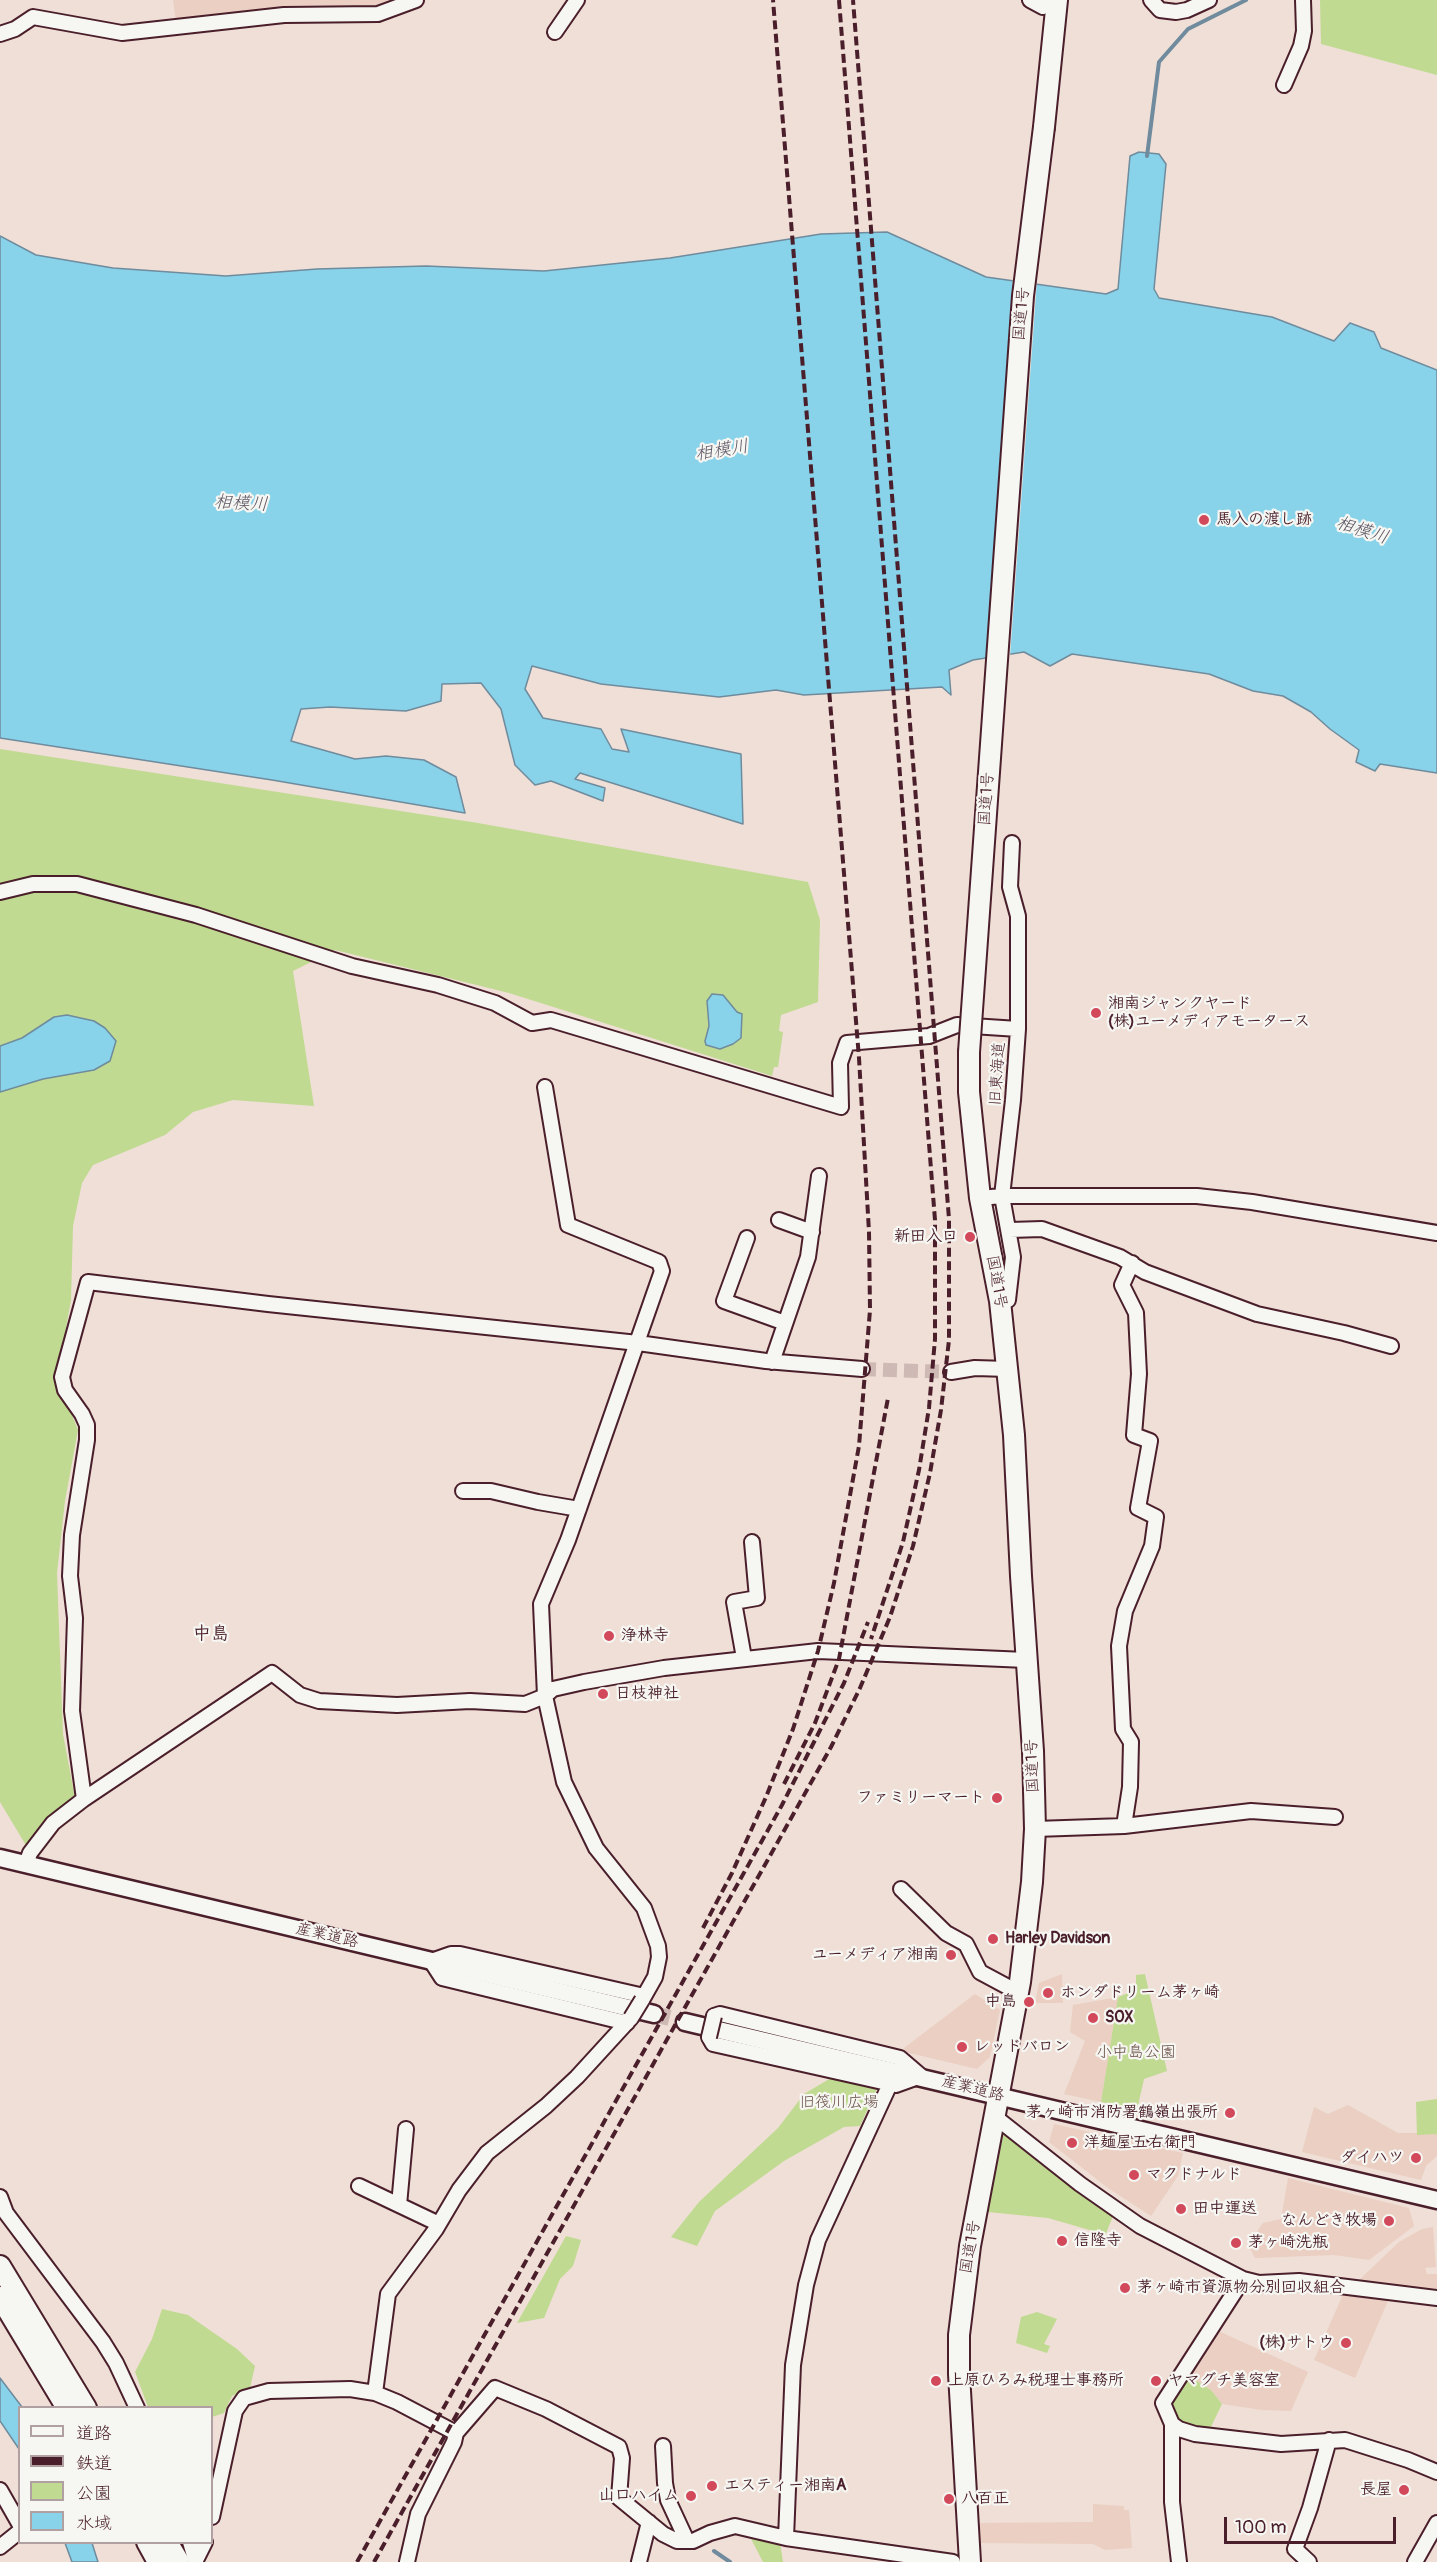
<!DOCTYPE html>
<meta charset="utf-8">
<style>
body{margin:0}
#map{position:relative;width:1437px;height:2562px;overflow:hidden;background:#efdfd6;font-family:Pangolin,"Klee One",sans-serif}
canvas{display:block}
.legend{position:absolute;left:18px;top:2406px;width:195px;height:138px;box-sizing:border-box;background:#f6f6f2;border:2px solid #b1a0a2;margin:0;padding:8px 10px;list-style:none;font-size:18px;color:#4a1f2b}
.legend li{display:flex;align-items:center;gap:12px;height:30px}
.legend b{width:30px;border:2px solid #b1a0a2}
.scale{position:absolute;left:1224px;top:2517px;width:172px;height:27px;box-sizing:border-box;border:3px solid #4a1f2b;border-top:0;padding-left:8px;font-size:18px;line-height:21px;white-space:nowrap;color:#4a1f2b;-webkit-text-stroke:4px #f6f6f2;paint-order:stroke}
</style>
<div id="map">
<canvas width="1437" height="2562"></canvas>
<ul class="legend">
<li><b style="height:8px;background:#f6f6f2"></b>道路</li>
<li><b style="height:8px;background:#4a1f2b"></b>鉄道</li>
<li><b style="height:16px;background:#c0da91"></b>公園</li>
<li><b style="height:16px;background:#88d3e9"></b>水域</li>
</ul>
<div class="scale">100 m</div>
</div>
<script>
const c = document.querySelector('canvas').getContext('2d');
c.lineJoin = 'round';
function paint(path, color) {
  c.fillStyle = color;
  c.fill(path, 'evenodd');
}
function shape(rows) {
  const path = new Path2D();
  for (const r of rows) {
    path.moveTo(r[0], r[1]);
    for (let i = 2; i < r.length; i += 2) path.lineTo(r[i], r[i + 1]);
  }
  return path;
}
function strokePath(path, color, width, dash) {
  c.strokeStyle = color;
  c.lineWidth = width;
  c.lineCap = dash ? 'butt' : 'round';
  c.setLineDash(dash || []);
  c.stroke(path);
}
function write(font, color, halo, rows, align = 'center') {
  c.font = font + ' Pangolin,"Klee One",sans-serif';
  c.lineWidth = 4.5;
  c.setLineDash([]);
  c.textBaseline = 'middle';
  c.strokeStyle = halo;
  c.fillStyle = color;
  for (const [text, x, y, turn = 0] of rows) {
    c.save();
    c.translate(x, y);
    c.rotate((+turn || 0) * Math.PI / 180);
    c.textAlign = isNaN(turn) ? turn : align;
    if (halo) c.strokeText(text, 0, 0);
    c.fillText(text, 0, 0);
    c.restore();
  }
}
paint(shape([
 [173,0,399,0,387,5,176,22],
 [1062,1974,1063,2003,1035,2003,1039,1983],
 [975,1994,1000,2010,990,2057,977,2069,905,2052,904,2048],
 [1118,1997,1101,2102,1064,2094,1085,2041,1070,2032,1073,2005],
 [1348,2105,1398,2133,1437,2133,1437,2156,1426,2166,1421,2180,1302,2152,1314,2107,1328,2114],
 [1054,2124,1183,2153,1178,2176,1151,2216,1108,2188,1049,2142],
 [1288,2178,1409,2208,1414,2226,1369,2260,1334,2255,1255,2258,1248,2244,1263,2223,1281,2219],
 [1433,2227,1436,2267,1425,2268,1427,2274,1437,2274,1437,2292,1358,2281,1399,2242,1422,2229],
 [1345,2290,1390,2296,1355,2378,1314,2360],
 [1212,2328,1308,2372,1291,2411,1262,2410,1222,2404,1211,2390,1184,2372],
 [1093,2504,1124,2506,1124,2510,1129,2510,1132,2548,1105,2550,1093,2544,980,2543,980,2523,1093,2522]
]), '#eacfc2');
paint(shape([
 [1320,0,1437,0,1437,75,1321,44],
 [0,749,478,823,808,882,820,920,818,1002,781,1015,779,1031,783,1032,778,1067,774,1067,772,1076,509,993,335,950,293,971,314,1106,233,1100,193,1112,165,1135,93,1165,82,1183,73,1226,71,1300,57,1378,78,1430,65,1501,57,1573,63,1734,75,1798,51,1818,27,1847,0,1802],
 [1145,1974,1167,2071,1144,2079,1137,2110,1101,2102,1118,1997,1136,1990,1136,1975],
 [836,2075,879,2084,860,2126,844,2127,784,2161,715,2211,697,2246,671,2237,699,2202,778,2128,804,2094],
 [1437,2099,1437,2134,1417,2135,1416,2102],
 [1003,2135,1017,2141,1113,2216,1101,2246,1090,2241,1093,2231,1048,2218,988,2212],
 [566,2236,581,2240,573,2266,560,2279,544,2318,517,2323],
 [162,2309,188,2315,237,2349,255,2366,250,2388,232,2396,224,2413,212,2417,212,2408,148,2407,135,2372,152,2339],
 [1037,2312,1057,2319,1044,2344,1050,2346,1047,2353,1016,2343,1021,2317],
 [1183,2372,1211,2390,1222,2404,1208,2433,1172,2424,1163,2403],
 [748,2533,780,2542,783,2562,763,2562]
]), '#c0da91');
const water = shape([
 [1139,152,1159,154,1166,164,1154,289,1159,298,1272,317,1334,341,1350,323,1374,332,1381,348,1437,370,1437,773,1380,764,1375,771,1356,762,1359,750,1330,729,1311,712,1283,696,1253,691,1209,674,1072,654,1050,666,1024,652,973,660,949,670,951,695,942,687,804,695,776,690,719,697,601,684,532,666,525,689,543,718,601,729,612,749,629,752,621,729,741,754,743,824,580,773,575,779,605,788,603,801,551,781,535,785,515,765,501,709,481,683,442,684,441,701,406,711,330,707,301,709,291,741,355,759,386,756,424,760,456,777,465,813,272,780,0,738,0,236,36,255,113,268,226,276,317,269,426,266,544,271,670,258,821,234,887,232,986,277,1106,294,1118,289,1130,156,1139,152],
 [712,994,723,995,737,1012,742,1014,741,1038,733,1044,720,1049,706,1045,705,1041,709,1026,707,1001,712,994],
 [67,1015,94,1021,105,1028,116,1041,110,1061,94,1070,43,1079,0,1092,0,1046,22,1038,54,1017,67,1015],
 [0,2378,22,2407,20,2408,19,2449,0,2421,0,2378],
 [65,2543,92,2543,98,2562,72,2562,65,2543]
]);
paint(water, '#88d3e9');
strokePath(water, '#6f8b9d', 1.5);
paint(shape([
 [1013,277,1037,280,1010,657,986,661]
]), '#efdfd6');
strokePath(shape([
 [1147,156,1159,62,1188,29,1246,0],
 [714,2551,730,2562]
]), '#6f8b9d', 4);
strokePath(shape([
 [862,1369,951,1372]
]), '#ceb9b4', 14, [14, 7]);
strokePath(shape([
 [654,2014,685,2022]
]), '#ceb9b4', 16, [16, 8]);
const minor = shape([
 [1030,0,1043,7,1043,0],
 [1151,0,1160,10,1176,12,1187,10,1209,0],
 [555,32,577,0],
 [0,34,15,29,33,17,122,33,284,15,378,14,416,0],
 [1284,85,1301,46,1304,31,1303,0],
 [0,892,33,884,77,884,196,915,352,966,438,985,495,1003,532,1023,551,1020,841,1107,840,1063,847,1043,929,1036,957,1025,1018,1029],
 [545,1087,568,1225,659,1262,662,1271,568,1540,541,1604,545,1696,564,1782,596,1848,644,1908,658,1946,659,1957,655,1977,642,2000],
 [980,1198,1002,1196,1197,1196,1252,1202,1437,1233],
 [779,1220,812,1232],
 [1010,1230,1042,1229,1120,1257,1145,1272,1257,1314,1344,1333,1391,1346],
 [747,1238,724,1301,785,1323],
 [1000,1301,1008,1300,1013,1257,1002,1196,1013,1100,1018,1029,1018,916,1010,887,1012,843],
 [772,1362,808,1257,819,1176],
 [951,1372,975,1368,1008,1369],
 [463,1491,491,1491,538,1502,579,1509],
 [744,1658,734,1602,757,1598,752,1542],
 [84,1799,272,1673,300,1695,319,1701,397,1705,470,1701,525,1704,545,1696,553,1689,584,1682,664,1668,818,1651,1026,1660],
 [1124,1826,1130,1787,1131,1742,1123,1729,1119,1646,1125,1611,1152,1546,1156,1517,1138,1508,1150,1441,1134,1435,1139,1374,1136,1313,1122,1285,1132,1263],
 [1035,1829,1124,1826,1251,1811,1335,1817],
 [26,1864,30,1853,53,1823,84,1799,72,1711,75,1618,70,1576,72,1535,87,1440,87,1425,82,1414,65,1390,62,1377,88,1282,268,1304,638,1343,766,1361,862,1369],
 [901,1889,946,1933,966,1944,980,1972,1008,1987,1018,1996],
 [627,2023,442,1978,431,1961,451,1954,460,1954,644,1996],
 [709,2037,713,2044,896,2085,921,2076,900,2058,720,2014,714,2016],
 [994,2116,1080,2184,1140,2226,1243,2279,1259,2283,1299,2281,1437,2298],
 [359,2186,439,2224],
 [0,2197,6,2213,103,2342,116,2363,137,2408],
 [399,2205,406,2129],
 [375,2393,388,2294,436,2229,459,2190,487,2153,546,2106,577,2077,631,2018],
 [1172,2424,1179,2429,1195,2434,1281,2444,1345,2440,1408,2460,1437,2472],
 [456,2433,495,2388,546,2409,619,2447,622,2458,619,2498,663,2534,677,2541,693,2541,710,2533,735,2526,786,2538,953,2562],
 [663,2446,665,2483,668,2500,687,2541],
 [0,2490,20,2525],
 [212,2517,235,2411,244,2398,269,2391,350,2389,375,2393,397,2402,456,2433,454,2442,418,2514,407,2562],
 [786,2538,793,2365,806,2285,818,2240,890,2084],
 [190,2542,196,2562],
 [0,2547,20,2531],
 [196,2560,205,2542],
 [639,2562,649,2522],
 [1179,2562,1172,2502,1172,2424,1163,2403,1243,2279],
 [1309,2562,1295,2549,1310,2508,1329,2440],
 [1415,2562,1437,2523]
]);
const major = shape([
 [0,1858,654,2014],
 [685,2022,1437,2200]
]);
const highway = shape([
 [1044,127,1057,0],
 [969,1052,969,1092,980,1198,1000,1301,1014,1435,1021,1576,1033,1751,1035,1829,1032,1882,1020,1982,970,2246,959,2335,959,2374,970,2562],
 [0,2266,86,2408],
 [0,2297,67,2408],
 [147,2542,158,2562],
 [167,2542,179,2562]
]);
strokePath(minor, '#4a1f2b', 18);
strokePath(major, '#4a1f2b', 21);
strokePath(highway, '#4a1f2b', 24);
strokePath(minor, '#f6f6f2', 14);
strokePath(major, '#f6f6f2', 16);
strokePath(highway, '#f6f6f2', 20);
strokePath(shape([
 [839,0,935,1220,935,1339,929,1408,919,1470,903,1542,871,1639],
 [784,1784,815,1723,839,1659,888,1398],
 [703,1928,732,1873,766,1797,793,1729,818,1651,834,1583,859,1446,870,1310,869,1232,859,1058,773,0],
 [357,2562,782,1805,844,1683,868,1622],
 [374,2562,831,1747,860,1688,890,1617,913,1546,930,1473,941,1410,949,1340,949,1219,853,0]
]), '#4a1f2b', 4, [9, 4.5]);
const minorBridge = shape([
 [631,2018,642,2000],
 [709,2037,714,2016]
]);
const highwayBridge = shape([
 [969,1052,1023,296,1044,127]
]);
strokePath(minorBridge, '#4a1f2b', 18, []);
strokePath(highwayBridge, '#4a1f2b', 24, []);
strokePath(minorBridge, '#f6f6f2', 14);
strokePath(highwayBridge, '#f6f6f2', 20);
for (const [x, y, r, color] of [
 [1204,520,6,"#d1495b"],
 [1096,1013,6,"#d1495b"],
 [970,1237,6,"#d1495b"],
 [609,1636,6,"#d1495b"],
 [603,1694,6,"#d1495b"],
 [997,1798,6,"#d1495b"],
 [993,1939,6,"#d1495b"],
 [951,1955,6,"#d1495b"],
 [1048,1993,6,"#d1495b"],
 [1029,2002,6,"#d1495b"],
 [1093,2018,6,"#d1495b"],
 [962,2047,6,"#d1495b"],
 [1230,2113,6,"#d1495b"],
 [1072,2143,6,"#d1495b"],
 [1416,2158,6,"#d1495b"],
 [1134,2175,6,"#d1495b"],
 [1181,2209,6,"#d1495b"],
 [1389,2221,6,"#d1495b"],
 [1062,2241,6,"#d1495b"],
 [1236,2243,6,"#d1495b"],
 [1125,2288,6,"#d1495b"],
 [1346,2343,6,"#d1495b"],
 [936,2381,6,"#d1495b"],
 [1156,2381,6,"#d1495b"],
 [712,2486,6,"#d1495b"],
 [1404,2490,6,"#d1495b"],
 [691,2496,6,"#d1495b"],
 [949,2499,6,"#d1495b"]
]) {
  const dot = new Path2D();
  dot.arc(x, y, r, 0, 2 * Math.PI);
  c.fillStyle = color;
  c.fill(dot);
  strokePath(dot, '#f6f6f2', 2);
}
write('16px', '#4a1f2b', '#f6f6f2', [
 ["国道1号",1022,314,-85],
 ["国道1号",987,799,-86],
 ["旧東海道",998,1074,-86],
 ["国道1号",996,1282,80],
 ["国道1号",1033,1766,-92],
 ["産業道路",327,1936,13],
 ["産業道路",973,2089,14],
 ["国道1号",971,2247,-80]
]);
write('bold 16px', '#4a1f2b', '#f6f6f2', [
 ["馬入の渡し跡",1216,520],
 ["湘南ジャンクヤード",1108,1004],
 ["(株)ユーメディアモータース",1108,1022],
 ["新田入口",958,1237,"right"],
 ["浄林寺",621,1636],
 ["日枝神社",615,1694],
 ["ファミリーマート",985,1798,"right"],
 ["Harley Davidson",1005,1939],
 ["ユーメディア湘南",939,1955,"right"],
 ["ホンダドリーム茅ヶ崎",1060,1993],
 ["中島",1017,2002,"right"],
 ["SOX",1105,2018],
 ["レッドバロン",974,2047],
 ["茅ヶ崎市消防署鶴嶺出張所",1218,2113,"right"],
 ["洋麺屋五右衛門",1084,2143],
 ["ダイハツ",1404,2158,"right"],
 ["マクドナルド",1146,2175],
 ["田中運送",1193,2209],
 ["なんどき牧場",1377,2221,"right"],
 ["信隆寺",1074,2241],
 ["茅ヶ崎洗瓶",1248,2243],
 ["茅ヶ崎市資源物分別回収組合",1137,2288],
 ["(株)サトウ",1334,2343,"right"],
 ["上原ひろみ税理士事務所",948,2381],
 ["ヤマグチ美容室",1168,2381],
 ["エスティー湘南A",724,2486],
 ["長屋",1392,2490,"right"],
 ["山口ハイム",679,2496,"right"],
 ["八百正",961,2499]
], 'left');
write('16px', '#684e44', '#f6f6f2', [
 ["小中島公園",1136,2053],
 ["旧筏川広場",839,2103]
]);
write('italic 18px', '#5d5564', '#f6f6f2', [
 ["相模川",722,451,-9],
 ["相模川",241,504,3],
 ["相模川",1362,531,18]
]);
write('bold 18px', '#4a1f2b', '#f6f6f2', [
 ["中島",211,1634]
]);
</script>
